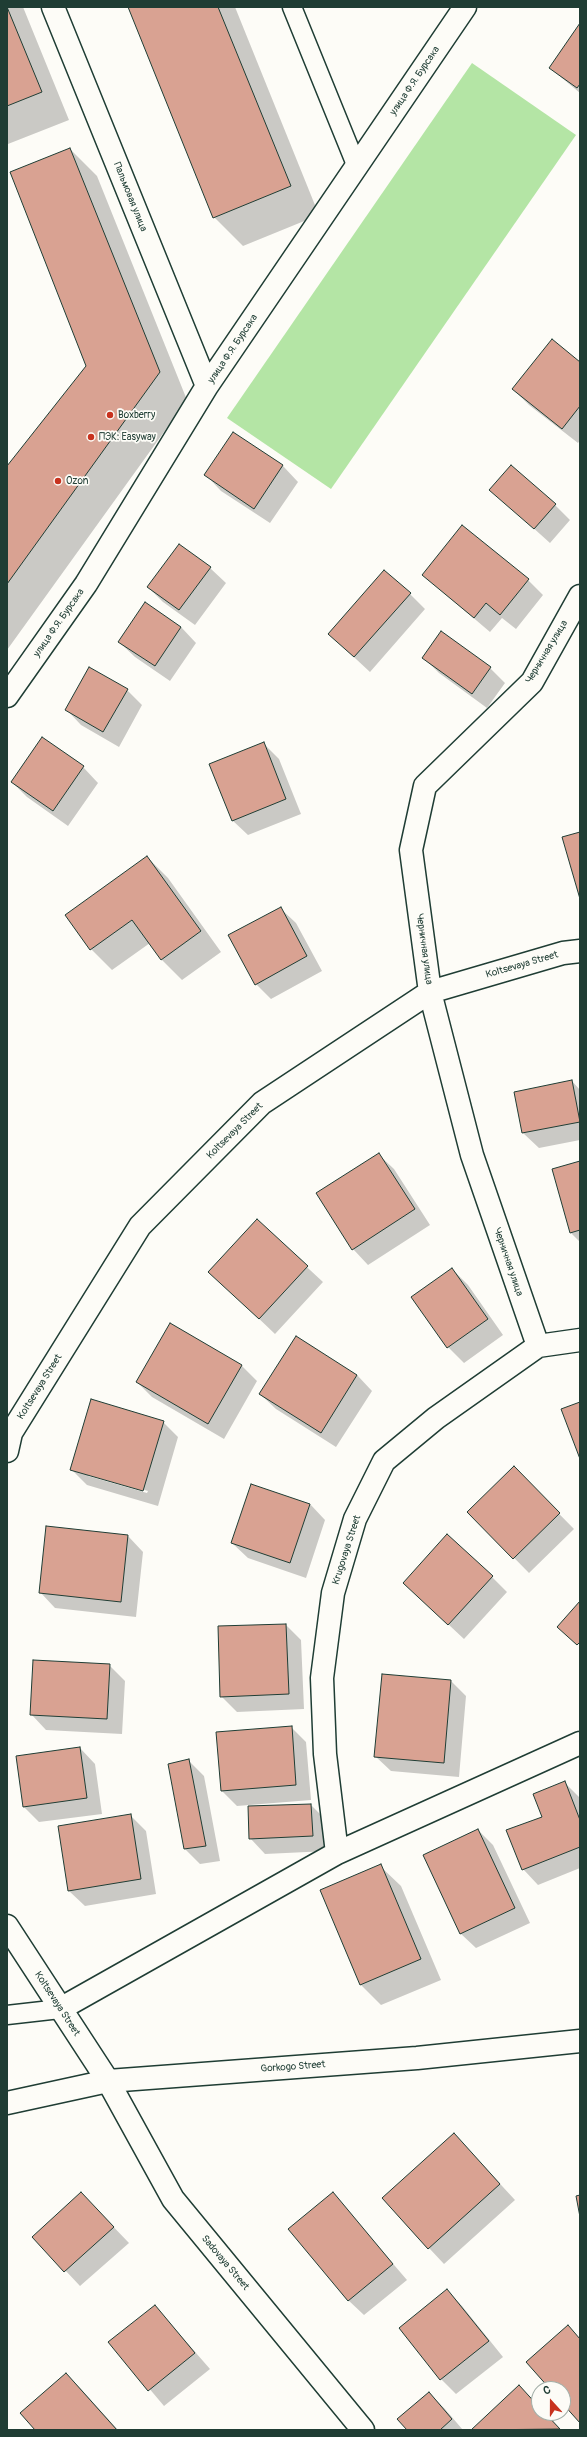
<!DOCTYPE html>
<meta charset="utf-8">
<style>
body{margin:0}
#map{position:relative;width:587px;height:2437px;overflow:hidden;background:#fdfcf7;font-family:Pangolin,sans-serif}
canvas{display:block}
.frame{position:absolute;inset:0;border:8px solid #1f3d34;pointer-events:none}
.north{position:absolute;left:531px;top:2381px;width:40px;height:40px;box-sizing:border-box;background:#fdfcf7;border:1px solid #a4b0a9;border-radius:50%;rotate:339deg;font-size:11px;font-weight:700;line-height:16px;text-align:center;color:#1f3d34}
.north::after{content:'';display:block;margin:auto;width:14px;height:18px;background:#c8321e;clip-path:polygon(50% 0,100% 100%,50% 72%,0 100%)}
</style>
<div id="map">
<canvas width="587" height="2437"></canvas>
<div class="frame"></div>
<div class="north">С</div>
</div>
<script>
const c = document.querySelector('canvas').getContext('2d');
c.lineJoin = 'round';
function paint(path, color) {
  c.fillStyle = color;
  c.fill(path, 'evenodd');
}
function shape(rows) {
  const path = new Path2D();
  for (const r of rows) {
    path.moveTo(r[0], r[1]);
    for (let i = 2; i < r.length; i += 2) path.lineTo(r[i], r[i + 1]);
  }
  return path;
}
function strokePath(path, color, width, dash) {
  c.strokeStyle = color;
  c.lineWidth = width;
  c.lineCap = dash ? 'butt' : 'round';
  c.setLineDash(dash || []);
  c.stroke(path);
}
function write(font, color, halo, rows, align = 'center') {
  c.font = font + ' Pangolin,sans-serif';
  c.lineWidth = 3.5;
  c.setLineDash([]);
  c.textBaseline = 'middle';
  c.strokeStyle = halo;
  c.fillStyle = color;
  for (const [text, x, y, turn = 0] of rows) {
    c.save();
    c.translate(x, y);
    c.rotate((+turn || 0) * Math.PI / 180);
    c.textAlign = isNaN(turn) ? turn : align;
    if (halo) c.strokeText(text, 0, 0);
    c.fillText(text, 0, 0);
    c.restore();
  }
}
paint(shape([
 [472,63,576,135,331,489,227,418]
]), '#b4e5a5');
paint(shape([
 [7,7,23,7,69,120,8,144],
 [129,7,235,7,319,215,243,246,214,217],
 [580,24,580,93,550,68],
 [70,149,97,176,187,400,7,650,7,468,87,366],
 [580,363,580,440,578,443,529,405,513,389],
 [233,434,283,466,298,482,270,523,221,491,206,475],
 [491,490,555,505,570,520,550,543],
 [179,545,210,568,226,583,195,625,163,602,148,587],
 [423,575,528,580,543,595,516,629,502,618,490,632],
 [410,594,425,609,370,672,329,634],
 [181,627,196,643,170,681,135,657,119,642],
 [423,657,490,668,505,683,487,708,439,673],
 [127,690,142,705,119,747,81,725,66,709],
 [263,743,279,759,301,814,248,835,232,820],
 [83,767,98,783,68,826,27,797,12,782],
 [147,857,168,878,221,952,182,980,161,959,150,943,112,970,91,949],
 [280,908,296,923,322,971,271,999,256,984],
 [572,1081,580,1090,580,1140,539,1148,523,1133,515,1093],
 [378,1154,394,1169,430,1225,368,1265,353,1249],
 [580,1162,580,1242,571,1233,553,1169],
 [257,1221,323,1282,275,1334,210,1272],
 [452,1269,468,1285,503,1335,464,1363,448,1347,413,1297],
 [170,1325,242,1366,257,1381,224,1439,152,1397,137,1382],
 [357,1375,372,1391,336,1447,276,1409,260,1394],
 [163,1422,178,1437,158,1506,87,1485,72,1470],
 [88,1474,148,1491,147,1493,88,1476],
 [514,1468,574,1529,529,1573,469,1512],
 [310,1504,325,1520,306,1578,248,1558,232,1543],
 [128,1536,143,1552,136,1617,55,1608,40,1592],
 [492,1577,507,1592,464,1639,404,1583],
 [286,1625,301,1640,304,1709,237,1712,221,1696],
 [109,1665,125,1681,122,1734,46,1730,31,1714],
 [451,1681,466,1696,459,1777,391,1771,375,1756],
 [291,1727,306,1742,311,1800,237,1806,222,1791],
 [80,1748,95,1764,102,1814,39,1822,24,1807,17,1757],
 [189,1761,204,1776,220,1861,200,1864,185,1849],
 [564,1782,580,1798,580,1868,538,1885,523,1869,543,1818],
 [311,1805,326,1820,328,1851,265,1854,250,1838,249,1807],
 [131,1816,146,1831,156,1894,85,1906,69,1891],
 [478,1830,493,1845,530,1923,476,1948,460,1933],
 [380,1866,401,1886,441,1980,381,2005,361,1985],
 [454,2134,515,2200,444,2264,429,2248],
 [81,2193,129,2243,80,2286,34,2237],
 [333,2194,407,2280,364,2315,348,2300],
 [447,2290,462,2306,503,2357,456,2394,441,2379],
 [155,2306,210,2369,164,2406,110,2342],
 [66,2374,81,2389,118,2430,37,2430],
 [519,2386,539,2407,539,2413,545,2413,561,2430,473,2430],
 [429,2393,444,2408,463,2430,408,2430]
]), '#0003');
const building = shape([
 [7,7,42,92,7,106,7,7],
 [128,7,218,7,291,186,213,218,128,7],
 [580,23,580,84,577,88,549,68,580,23],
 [70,148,160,372,7,584,7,466,86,366,10,172,70,148],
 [552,339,580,362,580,406,562,429,512,389,552,339],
 [233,432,283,465,254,509,204,475,233,432],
 [511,465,556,504,534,529,489,490,511,465],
 [462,525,529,579,500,615,486,603,474,618,422,575,462,525],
 [179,544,211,567,179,610,147,587,179,544],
 [384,570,411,593,354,657,328,634,384,570],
 [145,602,181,627,155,666,118,642,145,602],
 [441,631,491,667,472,694,422,658,441,631],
 [89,667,128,689,103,732,65,710,89,667],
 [42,737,84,766,53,811,11,782,42,737],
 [264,742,286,799,232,821,209,764,264,742],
 [580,832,580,899,562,837,580,832],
 [147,856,201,931,161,960,132,920,90,950,65,915,147,856],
 [281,907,307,956,255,985,228,935,281,907],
 [572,1080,580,1122,522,1133,514,1092,572,1080],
 [379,1153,415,1209,352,1250,316,1193,379,1153],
 [580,1161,580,1230,570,1233,552,1169,580,1161],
 [257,1219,308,1266,259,1319,208,1272,257,1219],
 [452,1268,488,1319,447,1348,411,1297,452,1268],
 [170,1323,242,1365,208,1424,136,1382,170,1323],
 [296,1336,357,1375,321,1433,259,1394,296,1336],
 [91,1399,164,1421,143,1491,70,1470,91,1399],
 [580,1402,580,1459,561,1409,580,1402],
 [514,1466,560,1513,513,1559,467,1512,514,1466],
 [251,1484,310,1504,290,1563,231,1543,251,1484],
 [46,1526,128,1535,121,1602,39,1593,46,1526],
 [447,1534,493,1576,448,1625,403,1583,447,1534],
 [580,1601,580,1642,577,1645,557,1627,580,1601],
 [286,1624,289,1694,220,1697,218,1626,286,1624],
 [33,1660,110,1664,107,1719,30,1715,33,1660],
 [382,1674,451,1680,444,1763,374,1757,382,1674],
 [292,1726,296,1785,221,1791,216,1732,292,1726],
 [80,1747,87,1798,23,1807,16,1756,80,1747],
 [189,1759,206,1846,184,1849,168,1764,189,1759],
 [565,1781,580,1820,580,1847,522,1870,506,1830,542,1817,533,1794,565,1781],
 [311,1804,313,1836,249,1839,248,1806,311,1804],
 [131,1814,141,1879,68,1891,58,1826,131,1814],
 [478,1829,515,1908,460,1934,423,1855,478,1829],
 [381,1864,421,1959,360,1985,320,1890,381,1864],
 [454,2133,500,2184,428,2249,382,2198,454,2133],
 [81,2192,114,2227,64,2272,32,2237,81,2192],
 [333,2192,393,2264,348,2301,288,2229,333,2192],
 [580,2195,580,2217,576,2196,580,2195],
 [447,2289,489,2341,440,2380,399,2328,447,2289],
 [155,2305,195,2353,148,2391,108,2342,155,2305],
 [568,2325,580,2339,580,2423,563,2404,563,2389,550,2389,526,2362,568,2325],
 [66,2373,117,2430,35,2430,20,2413,66,2373],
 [519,2385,539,2407,539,2413,545,2413,560,2429,471,2430,519,2385],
 [429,2392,452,2419,440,2430,407,2430,397,2419,429,2392]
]);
paint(building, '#d9a292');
strokePath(building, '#1f3d34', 1);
const service = shape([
 [292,7,357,167],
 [7,2015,60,2009]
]);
const minor = shape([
 [53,7,207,386],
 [7,696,86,584,207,386,465,7],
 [538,1346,472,1155,430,992,411,850,425,786,532,682,580,596],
 [7,1451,11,1433,140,1226,262,1103,430,992,563,953,580,951],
 [337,1853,325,1754,322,1678,333,1593,355,1519,384,1461,436,1418,538,1346,580,1340],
 [7,1926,108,2081,173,2199,363,2430],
 [60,2009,337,1853,580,1743]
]);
const secondary = shape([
 [7,2103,108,2081,417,2058,580,2041]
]);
strokePath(service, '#1f3d34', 21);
strokePath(minor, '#1f3d34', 25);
strokePath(secondary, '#1f3d34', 25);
strokePath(service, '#fdfcf7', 18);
strokePath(minor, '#fdfcf7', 22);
strokePath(secondary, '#fdfcf7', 22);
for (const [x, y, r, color] of [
 [110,415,4,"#c8321e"],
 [91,437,4,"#c8321e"],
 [58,481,4,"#c8321e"]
]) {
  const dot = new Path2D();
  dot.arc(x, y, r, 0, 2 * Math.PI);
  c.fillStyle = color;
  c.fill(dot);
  strokePath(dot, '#fdfcf7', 1.5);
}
write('10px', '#1f3d34', '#fdfcf7', [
 ["улица Ф.Я. Бурсака",415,81,-56],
 ["Пальмовая улица",130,197,68],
 ["улица Ф.Я. Бурсака",233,349,-56],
 ["улица Ф.Я. Бурсака",59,623,-55],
 ["Черничная улица",547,652,-59],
 ["Черничная улица",424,949,82],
 ["Koltsevaya Street",522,965,-16],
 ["Koltsevaya Street",235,1131,-45],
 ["Черничная улица",508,1262,71],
 ["Koltsevaya Street",40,1387,-58],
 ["Krugovaya Street",347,1550,-72],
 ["Koltsevaya Street",57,2004,57],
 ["Gorkogo Street",293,2067,-4],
 ["Sadovaya Street",225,2263,50]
]);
write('10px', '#1f3d34', '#fdfcf7', [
 ["Boxberry",118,415],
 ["ПЭК: Easyway",99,437],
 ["Ozon",66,481]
], 'left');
</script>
